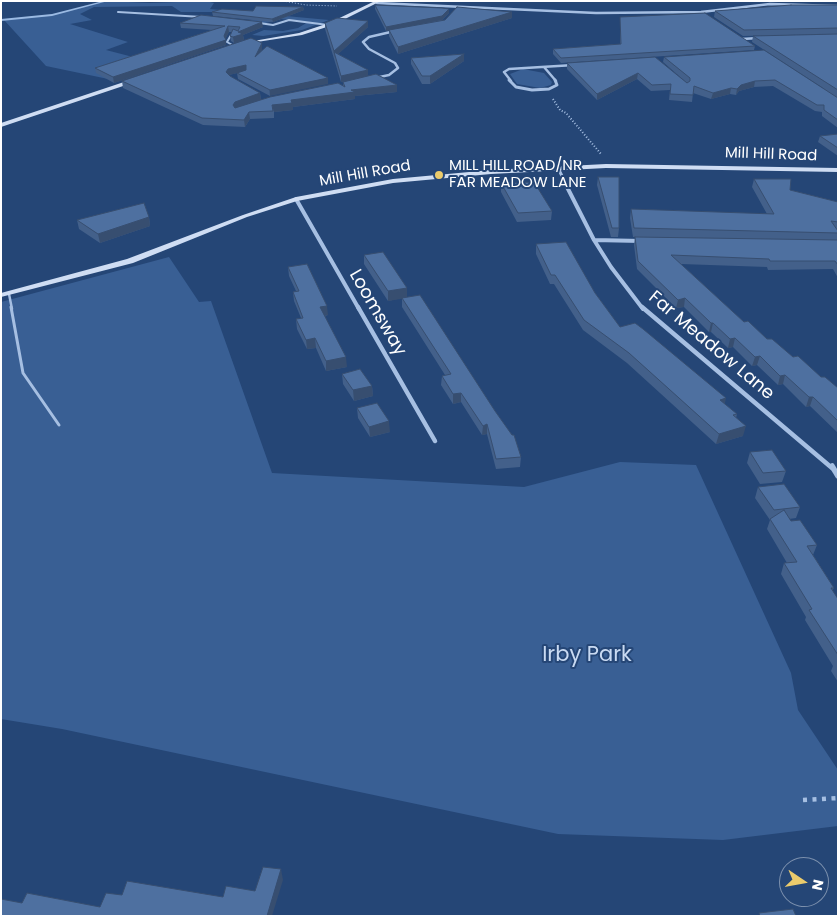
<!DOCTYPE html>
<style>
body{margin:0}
#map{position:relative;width:839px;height:917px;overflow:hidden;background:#254676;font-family:Poppins,sans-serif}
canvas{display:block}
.frame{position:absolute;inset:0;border:2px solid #fff;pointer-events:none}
.north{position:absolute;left:779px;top:857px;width:50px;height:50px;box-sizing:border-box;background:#254676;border:1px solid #7c90ad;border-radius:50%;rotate:102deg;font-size:14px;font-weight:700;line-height:20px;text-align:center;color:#fff}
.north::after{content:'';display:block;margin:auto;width:18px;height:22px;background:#ebcb6c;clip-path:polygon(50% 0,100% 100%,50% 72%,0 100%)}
</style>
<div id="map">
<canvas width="839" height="917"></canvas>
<div class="frame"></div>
<div class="north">N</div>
</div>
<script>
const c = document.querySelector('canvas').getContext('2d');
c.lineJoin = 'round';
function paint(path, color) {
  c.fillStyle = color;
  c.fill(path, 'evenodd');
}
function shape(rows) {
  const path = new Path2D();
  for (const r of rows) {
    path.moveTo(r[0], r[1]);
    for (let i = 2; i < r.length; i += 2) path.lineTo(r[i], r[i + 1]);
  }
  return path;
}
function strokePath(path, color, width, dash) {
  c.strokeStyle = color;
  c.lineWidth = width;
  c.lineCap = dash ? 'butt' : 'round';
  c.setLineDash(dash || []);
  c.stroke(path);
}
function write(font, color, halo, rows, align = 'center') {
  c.font = font + ' Poppins,sans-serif';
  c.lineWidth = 4;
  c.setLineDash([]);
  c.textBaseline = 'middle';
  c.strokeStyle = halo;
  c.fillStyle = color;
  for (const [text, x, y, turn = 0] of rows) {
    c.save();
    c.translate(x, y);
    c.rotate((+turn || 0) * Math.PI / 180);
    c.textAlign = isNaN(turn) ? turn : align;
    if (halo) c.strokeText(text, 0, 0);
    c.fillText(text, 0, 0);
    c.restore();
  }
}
paint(shape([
 [107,1,150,3,206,1,214,3,210,9,329,20,302,30,263,36,252,35,264,30,283,31,298,28,308,22,281,19,258,25,245,23,253,19,228,12,181,12,172,6,94,7,80,14,92,20,70,24,128,42,106,50,160,64,113,80,46,66,4,20,52,15],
 [523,69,544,73,552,82,551,85,540,88,517,84,510,74],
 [169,257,199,302,211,301,272,473,524,487,620,462,696,465,791,673,798,710,838,770,838,826,723,840,558,834,62,729,1,719,1,302]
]), '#395f94');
paint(shape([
 [103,1,108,1,52,16,1,21,1,19,52,14,103,1]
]), '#9bbae3');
strokePath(shape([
 [283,1,306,5,337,6]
]), '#a6bfe2', 1, [1, 2]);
strokePath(shape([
 [553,99,560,110,566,113,601,154]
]), '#a6bfe2', 2, [1, 2]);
strokePath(shape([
 [803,800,838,798]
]), '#a6bfe2', 4.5, [4, 5.5]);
strokePath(shape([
 [118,12,202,17],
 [259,23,273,25,289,20,328,25],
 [231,35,227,42,234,46]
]), '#a6bfe2', 2);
strokePath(shape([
 [9,294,12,309]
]), '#a6bfe2', 2.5);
strokePath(shape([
 [11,307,23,373,59,425]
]), '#a6bfe2', 3);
strokePath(shape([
 [377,3,596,13,701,12,770,4,838,6],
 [742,39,759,38],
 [544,67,556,81],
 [375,78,389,75,398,68,395,63,369,49,363,42,369,37,395,31],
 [511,81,504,72,509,69,574,65]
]), '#a6bfe2', 2.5);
strokePath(shape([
 [509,80,516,87,532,90,549,89,557,85,555,80],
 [558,168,565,182]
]), '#a6bfe2', 3);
strokePath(shape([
 [564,181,594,240,611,267,643,309],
 [296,199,359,309],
 [594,240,641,241]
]), '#a6bfe2', 4);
strokePath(shape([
 [358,307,435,441],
 [642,307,832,468]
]), '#a6bfe2', 4.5);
strokePath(shape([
 [832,466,838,476]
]), '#a6bfe2', 5.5);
paint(shape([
 [375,1,381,1,333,25,302,35,244,44,242,43,299,33,329,23,375,1],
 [136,78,138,81,1,127,1,123,136,78],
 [606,164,838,168,838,172,606,168,491,174,393,183,297,201,247,217,133,263,1,297,1,293,127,259,243,215,296,197,393,179,491,170,606,164]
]), '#cfddf3');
paint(shape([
 [375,5,449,13,442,20,512,18,398,54,389,36,389,30,386,31,375,9],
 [838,5,838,128,822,116,822,112,815,111,773,86,754,87,739,91,736,95,730,94,711,99,693,93,692,102,669,100,670,90,651,91,637,79,597,100,567,69,567,63,655,57,687,83,663,62,664,57,823,88,752,42,753,36,833,34,743,36,714,17,715,11],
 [303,7,304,10,273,22,213,16,212,12,253,11],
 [620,17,755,46,754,50,561,63,553,54,553,49,620,44],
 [368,21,368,27,338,54,368,70,368,76,341,82,325,29,325,23],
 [180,23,263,27,243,35,244,40,234,43,231,41,230,36,232,32,229,32,225,39,226,45,114,83,96,73,95,68,212,30,181,28],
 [267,46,270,96,238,79,237,73,229,75,230,76,260,93,261,100,343,86,343,82,397,85,397,92,355,96,355,99,293,107,293,110,274,112,274,118,250,119,245,127,203,125,123,88,122,81,262,50,261,52],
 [464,54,464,61,430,84,422,84,411,64,411,58],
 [838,134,838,156,818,142,820,136],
 [598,177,619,228,618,237,611,237,597,185],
 [754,179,790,190,838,202,838,278,833,269,768,270,767,267,681,264,744,322,821,377,838,388,838,433,810,406,806,407,783,384,778,385,757,365,752,366,733,347,728,348,711,332,709,332,684,307,676,308,637,269,634,245,635,237,633,237,630,218,631,209,767,214,752,187],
 [501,183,552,211,551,220,517,222,501,192],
 [149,217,150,226,100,243,79,229,77,220],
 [536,244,595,293,620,327,725,404,737,414,736,418,743,436,716,444,627,363,583,330,554,284,550,284,536,254],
 [364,255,407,288,407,297,521,457,520,467,496,469,487,434,482,435,461,402,453,404,441,385,442,376,445,375,402,307,402,298,388,301,364,264],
 [288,267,328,315,325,316,347,367,326,371,316,348,307,349,297,329,296,319,301,318,294,301,293,292,296,291,289,276],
 [342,374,372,386,373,396,354,401,343,384],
 [357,408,390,432,370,437,358,418],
 [750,452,786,471,782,482,760,484,747,463],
 [758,487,800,507,796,518,789,519,791,521,817,545,813,555,834,588,832,591,838,599,838,682,831,671,833,666,805,620,806,617,781,574,784,563,787,563,767,529,770,520,755,498]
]), '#43608a');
paint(shape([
 [303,7,304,10,273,22,272,19],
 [449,9,449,13,442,20,386,31,386,27],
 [512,12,512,18,398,54,398,47],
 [368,21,368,27,335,57,334,52,334,58,334,51],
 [262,22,263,27,243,35,244,40,234,43,233,37,238,32],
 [228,26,229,32,225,40,226,40,226,45,114,83,113,77,224,36],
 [262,43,262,50,255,64,255,57],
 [464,54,464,61,430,84,430,76],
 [246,65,246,71,229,75,226,72,228,69],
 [368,70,368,76,341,82,341,76],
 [638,73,637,79,597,100,597,94],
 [328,78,328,84,270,96,270,90],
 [755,81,754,87,739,91,736,95,737,89,741,85],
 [397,85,397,92,355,96,355,99,293,107,293,110,274,112,272,105,291,100,351,90],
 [731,88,730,94,711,99,713,93],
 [260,93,261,100,235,109,233,105,235,102],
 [249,112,250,119,245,127,244,120],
 [149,217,150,226,100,243,98,234],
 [407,288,407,298,388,301,388,291],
 [685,298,684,307,676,308,678,300],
 [327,306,328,315,321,317,320,307],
 [711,323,713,323,711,332,709,332],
 [315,338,316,348,307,349,306,340],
 [735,338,733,347,728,348,730,339],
 [760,356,757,365,752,366,755,357],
 [346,357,347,367,326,371,326,361],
 [785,375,783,384,778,385,780,376],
 [372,386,373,396,354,401,353,390],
 [461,393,461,402,453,404,453,394],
 [809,397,813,397,810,406,806,407],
 [726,398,724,408,720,400],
 [389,421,390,432,370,437,369,427],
 [487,424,487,434,482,435,483,426],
 [746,426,743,436,716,444,719,434],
 [281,869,283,880,272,916,267,916]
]), '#374e70');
const building = shape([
 [375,5,442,8,449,9,442,16,386,27,375,5],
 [791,5,838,5,838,28,744,30,715,11,791,5],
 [256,6,303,7,272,19,212,12,222,9,253,11,256,6],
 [457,7,512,12,398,47,389,30,445,20,457,7],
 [705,13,755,46,561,58,553,49,621,44,620,17,705,13],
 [201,15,262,22,238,32,243,34,233,37,230,36,233,29,238,31,240,27,228,26,224,36,226,40,113,77,95,68,225,26,180,23,201,15],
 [337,18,368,21,334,51,325,23,337,18],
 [838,34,838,90,753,36,838,34],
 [251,38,262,43,255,57,267,46,328,78,270,90,237,73,246,70,246,65,228,69,226,72,230,76,260,93,235,102,233,105,235,108,270,97,338,83,345,87,343,82,376,74,397,85,351,90,355,92,291,100,292,103,272,105,273,111,249,112,244,120,202,118,122,81,251,38],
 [764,50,838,98,838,120,824,110,824,105,817,105,775,80,755,81,741,85,737,89,731,88,713,93,694,86,693,95,670,94,671,84,652,85,638,73,597,94,567,63,655,57,687,83,690,81,690,78,664,57,764,50],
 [334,52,368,70,341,76,334,52],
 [464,54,430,76,422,76,411,58,464,54],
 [838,134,838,148,820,136,838,134],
 [598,177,619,177,619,228,612,228,598,177],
 [754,179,791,179,790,190,838,202,838,222,831,221,838,231,838,233,634,228,631,209,774,214,754,179],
 [534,182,552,211,518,213,501,183,534,182],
 [144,203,149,217,98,234,77,220,144,203],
 [635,237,838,240,838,265,835,261,770,261,769,259,671,255,744,322,748,321,767,339,772,339,793,357,798,356,821,377,825,377,838,388,838,421,813,397,809,397,785,375,780,376,760,356,755,357,735,338,730,339,713,323,711,323,685,298,678,300,638,261,635,237],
 [566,242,595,293,620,327,635,323,643,329,726,398,720,400,737,414,733,415,746,426,719,434,629,353,584,320,555,275,551,275,536,244,566,242],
 [383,252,407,288,388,291,364,255,383,252],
 [307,264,327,306,320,307,346,357,326,361,315,338,306,340,296,319,303,318,293,292,299,291,288,267,307,264],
 [420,295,495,411,512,435,514,435,521,457,496,459,487,424,483,426,461,393,453,394,442,376,451,374,402,298,420,295],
 [360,369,372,386,353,390,342,374,360,369],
 [377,403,389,421,369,427,357,408,377,403],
 [772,450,786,471,763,473,750,452,772,450],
 [784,484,800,507,774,510,758,487,784,484],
 [784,510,791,521,800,520,817,545,807,546,834,588,831,588,838,599,838,655,809,610,812,609,784,563,797,562,770,519,784,510],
 [263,867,281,869,267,916,1,916,1,899,22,903,27,893,100,907,106,893,122,895,127,881,223,897,226,886,255,891,263,867],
 [793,909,796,916,760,916,759,913,793,909]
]);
paint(building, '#4e70a0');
strokePath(building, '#374e70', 1);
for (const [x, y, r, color] of [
 [439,175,5,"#ebcb6c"]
]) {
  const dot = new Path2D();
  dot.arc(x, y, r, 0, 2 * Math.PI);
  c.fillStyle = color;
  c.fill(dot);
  strokePath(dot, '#254676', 2);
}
write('15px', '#fff', '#254676', [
 ["Mill Hill Road",771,155,2],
 ["Mill Hill Road",365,174,-10]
]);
write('15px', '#fff', '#254676', [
 ["MILL HILL ROAD/NR",449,166],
 ["FAR MEADOW LANE",449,183]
], 'left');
write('18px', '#fff', '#254676', [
 ["Loomsway",377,313,60],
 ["Far Meadow Lane",711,346,40]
]);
write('21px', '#c9daf2', '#254676', [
 ["Irby Park",587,656]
]);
</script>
